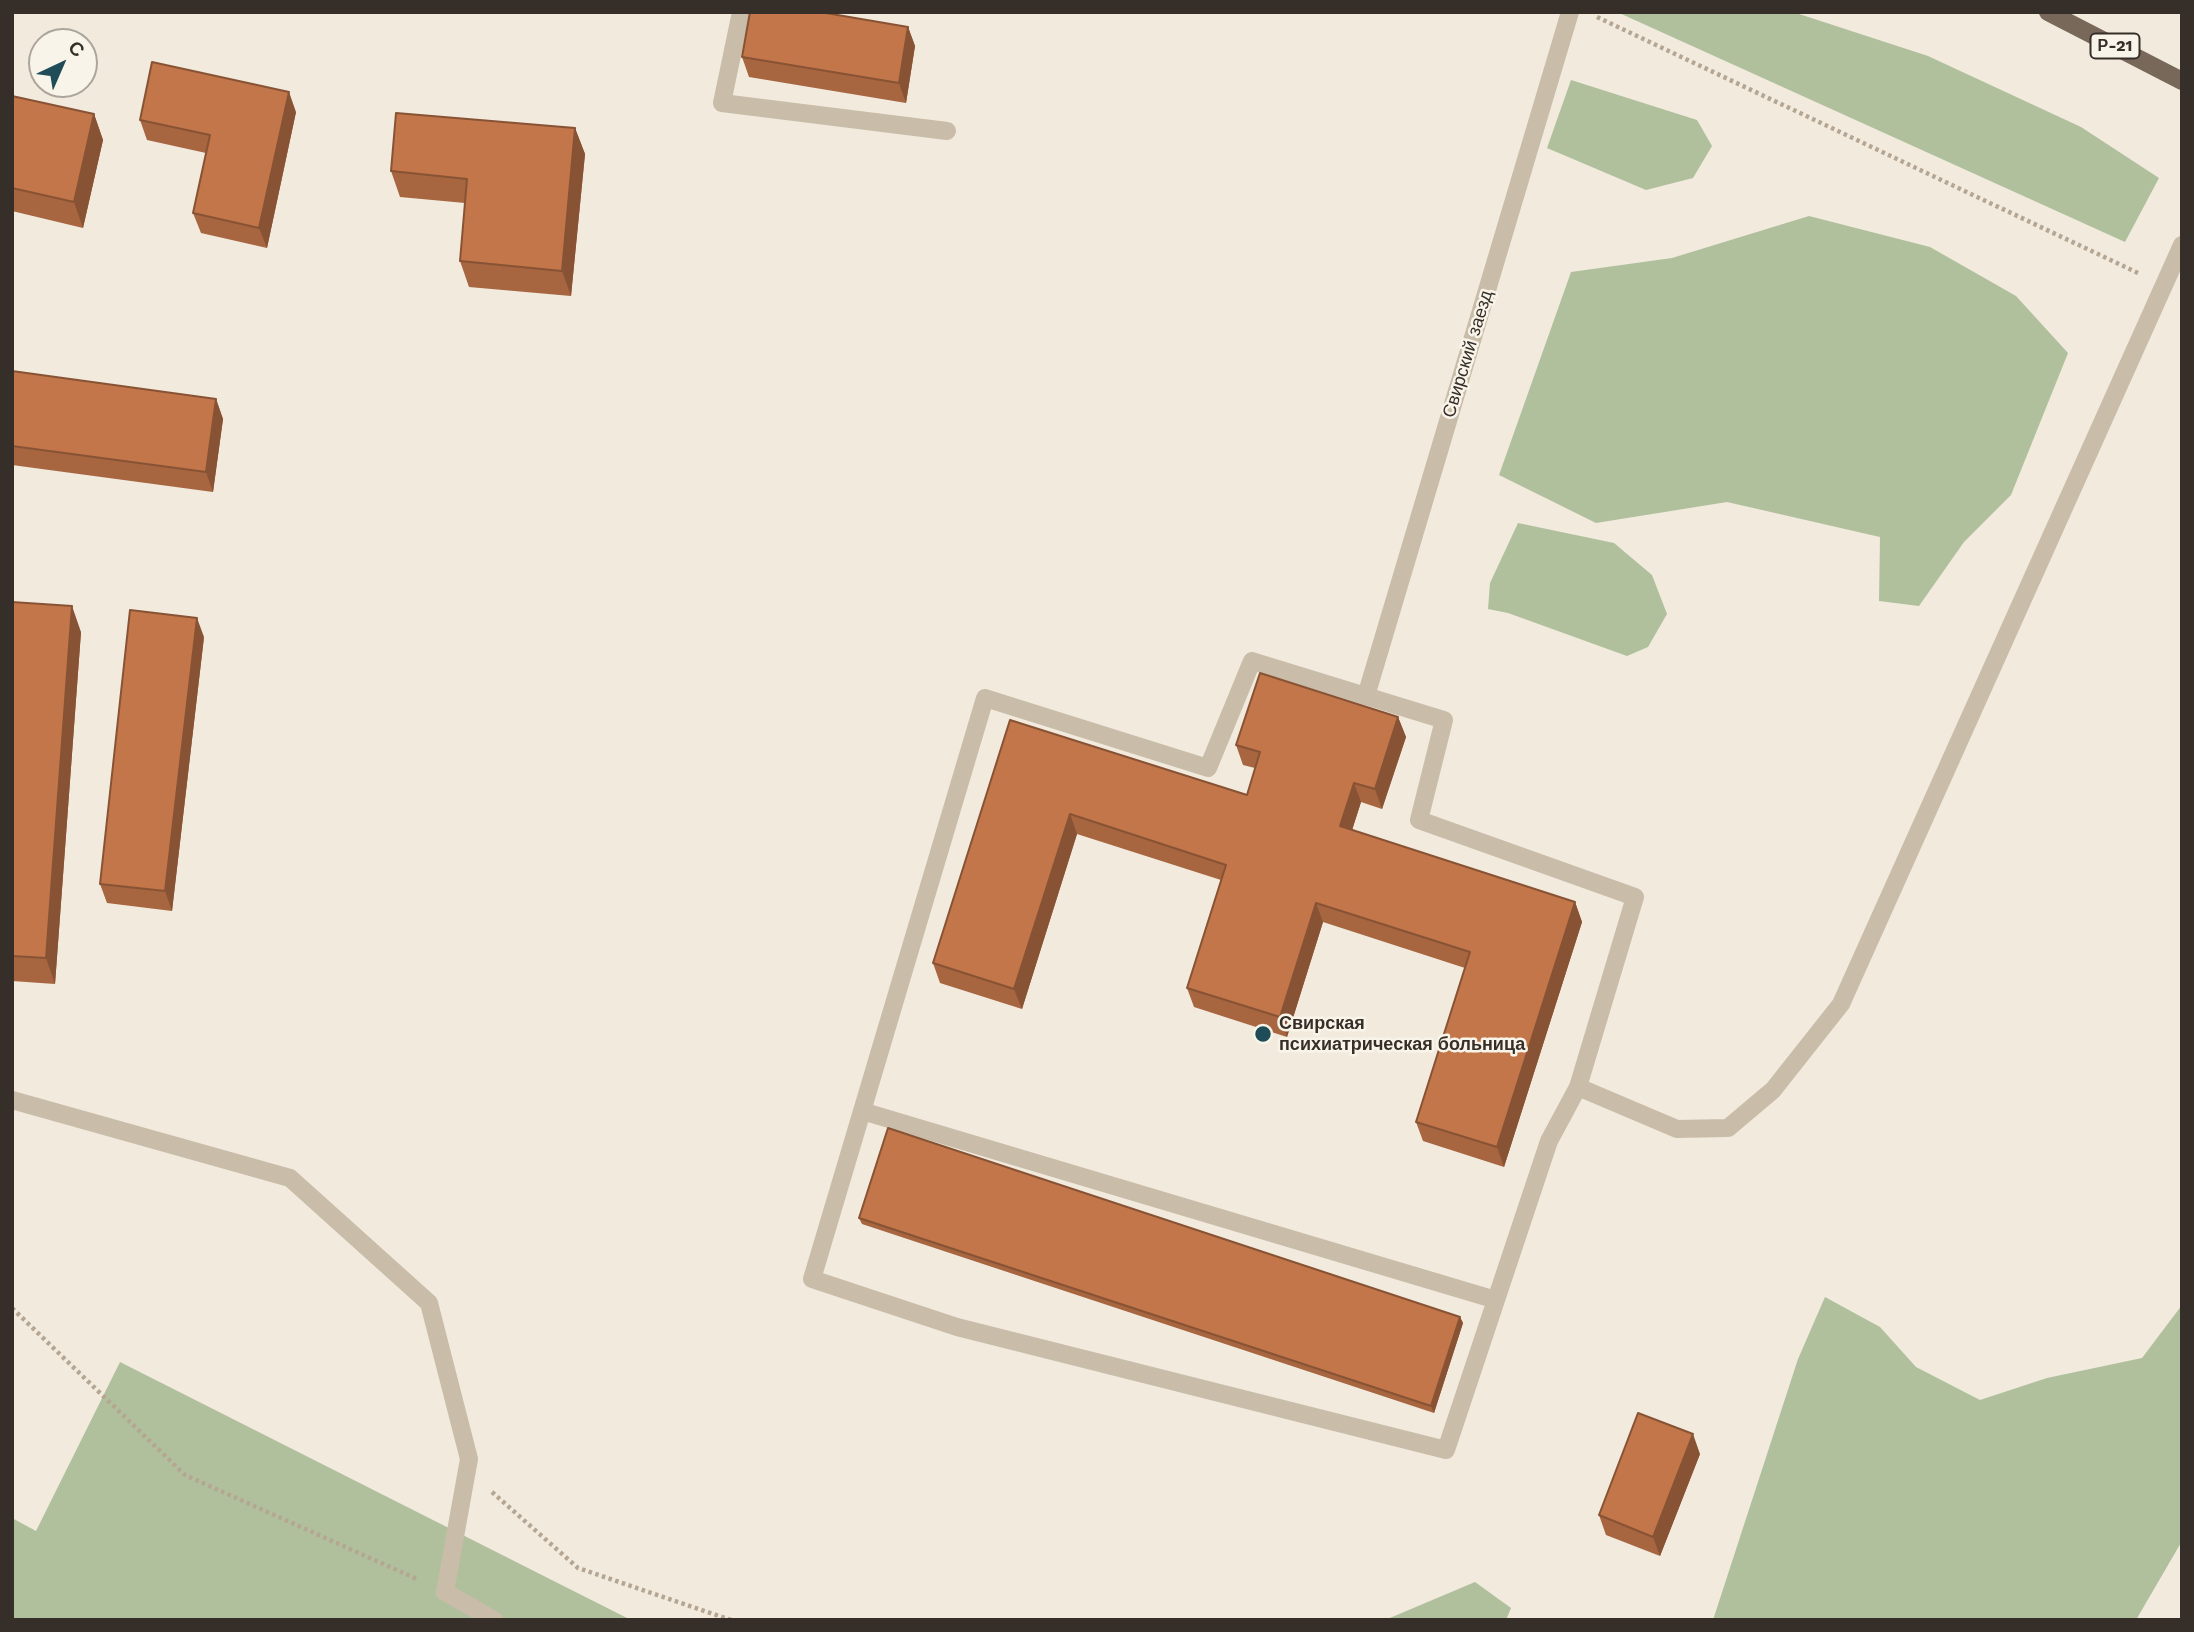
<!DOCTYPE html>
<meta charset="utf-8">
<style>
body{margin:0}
#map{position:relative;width:2194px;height:1632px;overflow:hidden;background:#f1eadd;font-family:"Work Sans",sans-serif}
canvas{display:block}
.frame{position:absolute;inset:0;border:14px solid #362f29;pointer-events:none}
.north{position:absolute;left:28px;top:28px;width:70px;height:70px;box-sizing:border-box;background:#f9f4e9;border:2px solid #aba59c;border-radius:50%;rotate:44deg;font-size:19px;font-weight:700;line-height:28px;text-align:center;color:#362f29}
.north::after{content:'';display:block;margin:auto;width:24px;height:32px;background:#1f4c57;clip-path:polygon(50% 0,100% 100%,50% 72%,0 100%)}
</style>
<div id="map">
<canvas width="2194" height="1632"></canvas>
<div class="frame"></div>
<div class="north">С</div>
</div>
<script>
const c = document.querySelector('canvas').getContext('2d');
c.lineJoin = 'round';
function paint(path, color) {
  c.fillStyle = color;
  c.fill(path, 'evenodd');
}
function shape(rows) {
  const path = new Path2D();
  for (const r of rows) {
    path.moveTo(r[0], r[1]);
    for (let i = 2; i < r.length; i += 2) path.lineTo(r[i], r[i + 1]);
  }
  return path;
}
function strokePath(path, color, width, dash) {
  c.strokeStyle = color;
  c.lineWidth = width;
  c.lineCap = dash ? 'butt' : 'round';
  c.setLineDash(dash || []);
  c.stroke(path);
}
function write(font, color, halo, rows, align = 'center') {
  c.font = font + ' "Work Sans",sans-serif';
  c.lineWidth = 5;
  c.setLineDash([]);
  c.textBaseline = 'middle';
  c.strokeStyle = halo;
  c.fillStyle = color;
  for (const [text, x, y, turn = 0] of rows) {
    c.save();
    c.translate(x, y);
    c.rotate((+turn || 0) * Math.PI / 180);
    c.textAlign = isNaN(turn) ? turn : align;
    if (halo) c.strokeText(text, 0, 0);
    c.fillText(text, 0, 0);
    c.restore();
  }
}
paint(shape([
 [1617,12,1793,12,1928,56,2081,127,2159,178,2125,242],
 [1571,80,1697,120,1712,146,1693,178,1646,190,1547,148],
 [1809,216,1930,247,2016,296,2068,353,2011,495,1964,542,1919,606,1879,601,1880,537,1727,502,1596,523,1499,475,1571,272,1672,258],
 [1518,523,1614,543,1652,575,1667,614,1648,647,1627,656,1508,613,1488,609,1490,583],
 [1825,1297,1880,1327,1916,1367,1980,1400,2047,1378,2142,1358,2182,1305,2182,1541,2136,1620,1713,1620,1798,1359],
 [120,1362,631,1620,12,1620,12,1518,36,1531],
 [1475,1582,1511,1608,1506,1620,1385,1620]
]), '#b0c09d');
strokePath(shape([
 [1597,17,2140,274],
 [12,1308,185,1475,419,1580],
 [492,1492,578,1568,731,1620]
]), '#b5a693', 4.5, [3.5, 3.5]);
strokePath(shape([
 [741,12,722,103,947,131],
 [1252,661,1444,720,1419,820,1635,897,1578,1087,1549,1141,1446,1450,957,1327,812,1279,985,698,1208,768,1252,661],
 [1578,1087,1677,1129,1728,1128,1773,1090,1841,1004,2182,245],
 [12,1100,290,1178,429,1303,469,1459,445,1592,494,1620],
 [862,1111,1496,1300]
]), '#c9bca9', 18);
strokePath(shape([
 [1366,696,1570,12]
]), '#c9bca9', 18);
strokePath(shape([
 [2048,12,2182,81]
]), '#78685a', 18);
paint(shape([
 [908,27,915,46,906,103,749,77,742,57],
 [12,96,94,114,103,140,83,228,12,211],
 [296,112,267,248,201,233,193,213,206,153,147,140,140,120],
 [575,128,585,154,571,296,469,287,460,261,465,203,400,197,391,171],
 [12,371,216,399,223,419,213,492,12,465],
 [12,602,81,632,55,984,12,981],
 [204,637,172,911,107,903,100,884],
 [1398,717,1406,737,1382,809,1361,802,1352,830,1575,902,1582,922,1504,1167,1423,1141,1416,1122,1465,968,1323,922,1287,1037,1194,1007,1187,988,1221,880,1077,834,1022,1009,940,983,933,963,1010,720,1247,795,1255,768,1243,765,1236,745],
 [859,1218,1460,1317,1463,1323,1434,1413,862,1224],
 [1700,1454,1660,1556,1606,1535,1599,1515]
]), '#a76540');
paint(shape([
 [908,27,915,46,906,103,899,83],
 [289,92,296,112,267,248,259,228],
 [94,114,103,140,83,228,74,202],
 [575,128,585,154,571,296,562,271],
 [216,399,223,419,213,492,206,472],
 [72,606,81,632,55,984,46,958],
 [197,618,204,637,172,911,165,891],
 [1398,717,1406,737,1382,809,1375,789],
 [1354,783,1361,802,1347,846,1340,826],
 [1070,814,1077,834,1022,1009,1014,989],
 [1575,902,1582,922,1504,1167,1497,1147],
 [1316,903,1323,922,1287,1037,1280,1017],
 [1460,1317,1463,1323,1434,1413,1431,1406],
 [1693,1434,1700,1454,1660,1556,1653,1537]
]), '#885334');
const building = shape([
 [750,12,820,12,908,27,899,83,742,57,750,12],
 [152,62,289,92,259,228,193,213,210,135,140,120,152,62],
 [12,96,94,114,74,202,12,188,12,96],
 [396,113,575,128,562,271,460,261,467,179,391,171,396,113],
 [12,371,216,399,206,472,12,446,12,371],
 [12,602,72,606,46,958,12,956,12,602],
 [130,610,197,618,165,891,100,884,130,610],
 [1260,673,1398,717,1375,789,1354,783,1340,826,1575,902,1497,1147,1416,1122,1470,952,1316,903,1280,1017,1187,988,1226,865,1070,814,1014,989,933,963,1010,720,1247,795,1260,752,1236,745,1260,673],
 [888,1128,1460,1317,1431,1406,859,1218,888,1128],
 [1638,1413,1693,1434,1653,1537,1599,1515,1638,1413]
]);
paint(building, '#c2764a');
strokePath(building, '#885334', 2);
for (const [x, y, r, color] of [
 [1263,1034,9,"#1f4c57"]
]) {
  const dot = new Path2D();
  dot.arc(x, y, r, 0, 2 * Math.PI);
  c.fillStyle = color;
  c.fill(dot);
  strokePath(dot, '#f9f4e9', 2.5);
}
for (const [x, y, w] of [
 [2115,46,49]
]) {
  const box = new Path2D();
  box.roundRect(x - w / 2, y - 12.5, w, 25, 5);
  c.fillStyle = '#f9f4e9';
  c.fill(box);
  strokePath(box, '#362f29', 2);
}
write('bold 16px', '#362f29', null, [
 ["Р-21",2115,46]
]);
write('18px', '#362f29', '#f9f4e9', [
 ["Свирский заезд",1468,354,-73]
]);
write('bold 18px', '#362f29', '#f9f4e9', [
 ["Свирская",1279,1024],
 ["психиатрическая больница",1279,1045]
], 'left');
</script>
